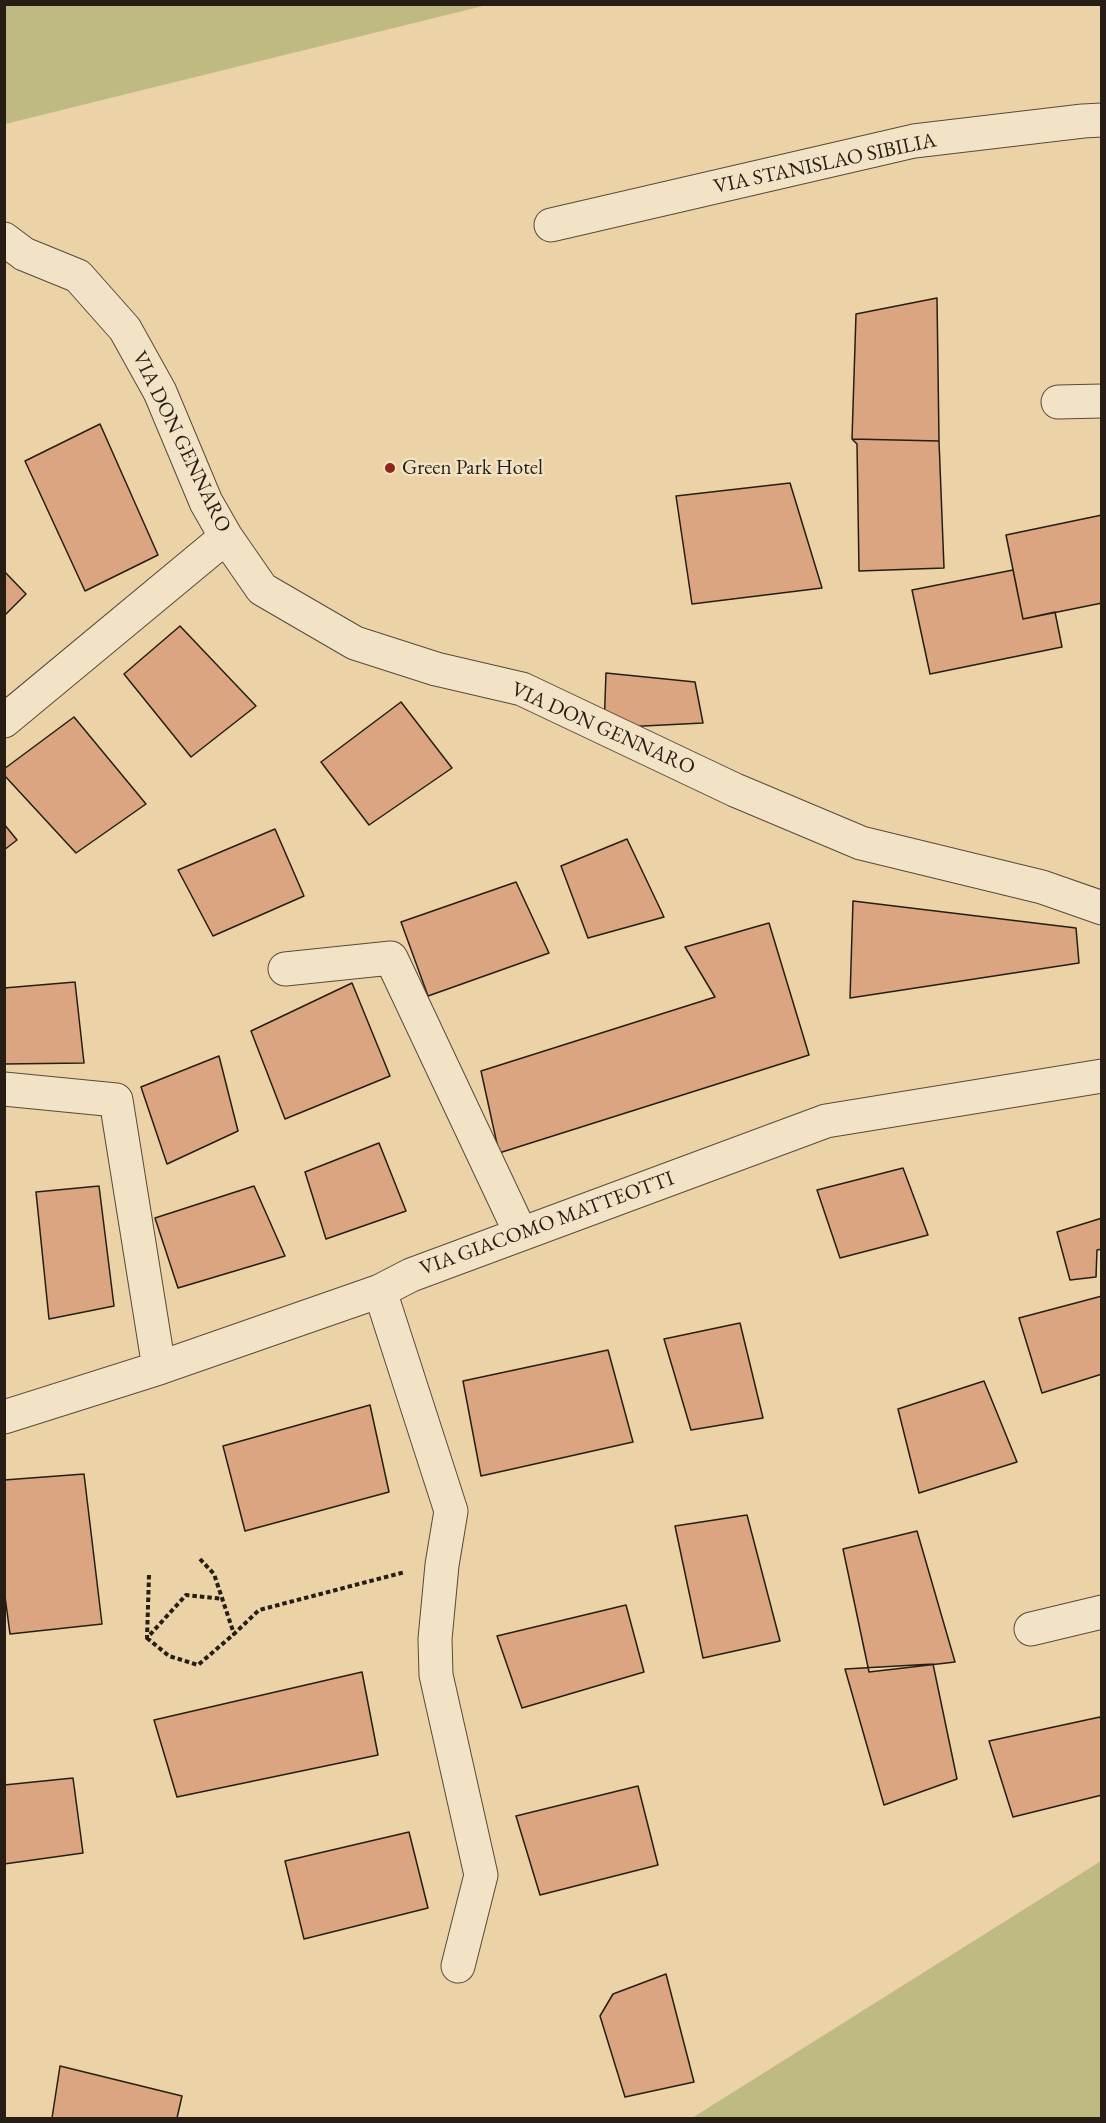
<!DOCTYPE html>
<style>
body{margin:0}
#map{position:relative;width:1106px;height:2123px;overflow:hidden;background:#ebd2a7;font-family:"EB Garamond",serif}
canvas{display:block}
.frame{position:absolute;inset:0;border:6px solid #261e14;pointer-events:none}
</style>
<div id="map">
<canvas width="1106" height="2123"></canvas>
<div class="frame"></div>
</div>
<script>
const c = document.querySelector('canvas').getContext('2d');
c.lineJoin = 'round';
function paint(path, color) {
  c.fillStyle = color;
  c.fill(path, 'evenodd');
}
function shape(rows) {
  const path = new Path2D();
  for (const r of rows) {
    path.moveTo(r[0], r[1]);
    for (let i = 2; i < r.length; i += 2) path.lineTo(r[i], r[i + 1]);
  }
  return path;
}
function strokePath(path, color, width, dash) {
  c.strokeStyle = color;
  c.lineWidth = width;
  c.lineCap = dash ? 'butt' : 'round';
  c.setLineDash(dash || []);
  c.stroke(path);
}
function write(font, color, halo, rows, align = 'center') {
  c.font = font + ' "EB Garamond",serif';
  c.lineWidth = 5;
  c.setLineDash([]);
  c.textBaseline = 'middle';
  c.strokeStyle = halo;
  c.fillStyle = color;
  for (const [text, x, y, turn = 0] of rows) {
    c.save();
    c.translate(x, y);
    c.rotate((+turn || 0) * Math.PI / 180);
    c.textAlign = isNaN(turn) ? turn : align;
    if (halo) c.strokeText(text, 0, 0);
    c.fillText(text, 0, 0);
    c.restore();
  }
}
paint(shape([
 [5,4,487,4,487,5,5,124],
 [1101,1861,1101,2118,692,2118]
]), '#beba82');
const building = shape([
 [937,298,939,441,852,439,856,314,937,298],
 [100,424,158,555,85,591,25,461,100,424],
 [852,439,939,441,944,568,859,571,857,444,852,439],
 [790,483,822,588,692,604,676,496,790,483],
 [1102,515,1102,603,1023,619,1006,535,1102,515],
 [1013,570,1023,619,1055,612,1062,647,930,674,912,590,1013,570],
 [4,571,26,594,4,616,4,571],
 [180,626,256,706,191,757,124,674,180,626],
 [606,673,695,682,703,723,604,728,606,673],
 [401,702,452,768,369,825,321,762,401,702],
 [74,717,146,804,76,853,4,775,4,769,74,717],
 [4,824,17,840,4,850,4,824],
 [275,829,304,896,213,936,178,870,275,829],
 [627,839,664,917,588,938,561,866,627,839],
 [516,882,549,953,428,996,401,922,516,882],
 [853,901,1076,928,1079,963,850,998,853,901],
 [769,923,809,1055,499,1153,481,1071,715,997,685,947,769,923],
 [75,982,84,1063,4,1064,4,988,75,982],
 [352,983,390,1076,285,1119,251,1031,352,983],
 [219,1056,238,1131,167,1164,141,1087,219,1056],
 [379,1143,406,1211,326,1239,305,1172,379,1143],
 [903,1168,928,1235,840,1258,817,1190,903,1168],
 [99,1186,114,1306,49,1319,36,1192,99,1186],
 [254,1186,285,1256,178,1288,155,1218,254,1186],
 [1102,1218,1102,1249,1097,1250,1096,1277,1070,1280,1057,1232,1102,1218],
 [1102,1296,1102,1374,1042,1393,1019,1318,1102,1296],
 [740,1323,763,1418,691,1430,664,1339,740,1323],
 [608,1350,633,1442,481,1476,463,1381,608,1350],
 [984,1381,1017,1462,919,1493,898,1409,984,1381],
 [370,1405,389,1492,245,1531,223,1446,370,1405],
 [84,1474,102,1624,10,1634,4,1589,4,1480,84,1474],
 [747,1515,780,1641,703,1658,675,1526,747,1515],
 [917,1531,955,1662,869,1672,843,1549,917,1531],
 [626,1605,644,1672,522,1708,497,1636,626,1605],
 [933,1664,957,1779,884,1805,845,1669,933,1664],
 [362,1672,378,1755,177,1797,154,1720,362,1672],
 [1100,1717,1102,1722,1102,1795,1013,1817,989,1741,1100,1717],
 [73,1778,83,1853,4,1864,4,1785,73,1778],
 [638,1786,658,1865,540,1895,516,1816,638,1786],
 [409,1832,428,1908,304,1939,285,1861,409,1832],
 [666,1974,694,2082,625,2097,600,2016,613,1994,666,1974],
 [60,2066,182,2096,177,2118,52,2118,60,2066]
]);
paint(building, '#daa580');
strokePath(building, '#261e14', 1.5);
const minor = shape([
 [551,225,914,141,1083,121,1102,120],
 [4,239,24,254,78,276,125,329,160,392,206,502,226,537,262,589,355,643,436,669,522,689,735,790,861,843,1042,887,1102,908],
 [1058,402,1102,401],
 [4,721,226,537],
 [285,969,391,958,521,1234],
 [4,1089,116,1100,159,1368],
 [380,1291,451,1511,442,1565,435,1639,436,1675,481,1875,458,1966],
 [4,1417,159,1368,380,1291,411,1275,826,1121,1102,1076],
 [1031,1629,1102,1612]
]);
strokePath(minor, '#574b39', 35);
strokePath(shape([
 [200,1559,214,1574,234,1634,259,1610,405,1572],
 [149,1575,147,1638,186,1595,223,1599],
 [147,1638,169,1656,198,1665,234,1634]
]), '#261e14', 4, [4.5, 3]);
strokePath(minor, '#f2e2c6', 33);
for (const [x, y, r, color] of [
 [390,468,6,"#8f2418"]
]) {
  const dot = new Path2D();
  dot.arc(x, y, r, 0, 2 * Math.PI);
  c.fillStyle = color;
  c.fill(dot);
  strokePath(dot, '#f2e2c6', 2);
}
write('21px', '#261e14', '#f2e2c6', [
 ["VIA STANISLAO SIBILIA",825,164,-12],
 ["VIA DON GENNARO",181,442,64],
 ["VIA DON GENNARO",603,729,24],
 ["VIA GIACOMO MATTEOTTI",547,1224,-20]
]);
write('21px', '#261e14', '#f2e2c6', [
 ["Green Park Hotel",402,468]
], 'left');
</script>
